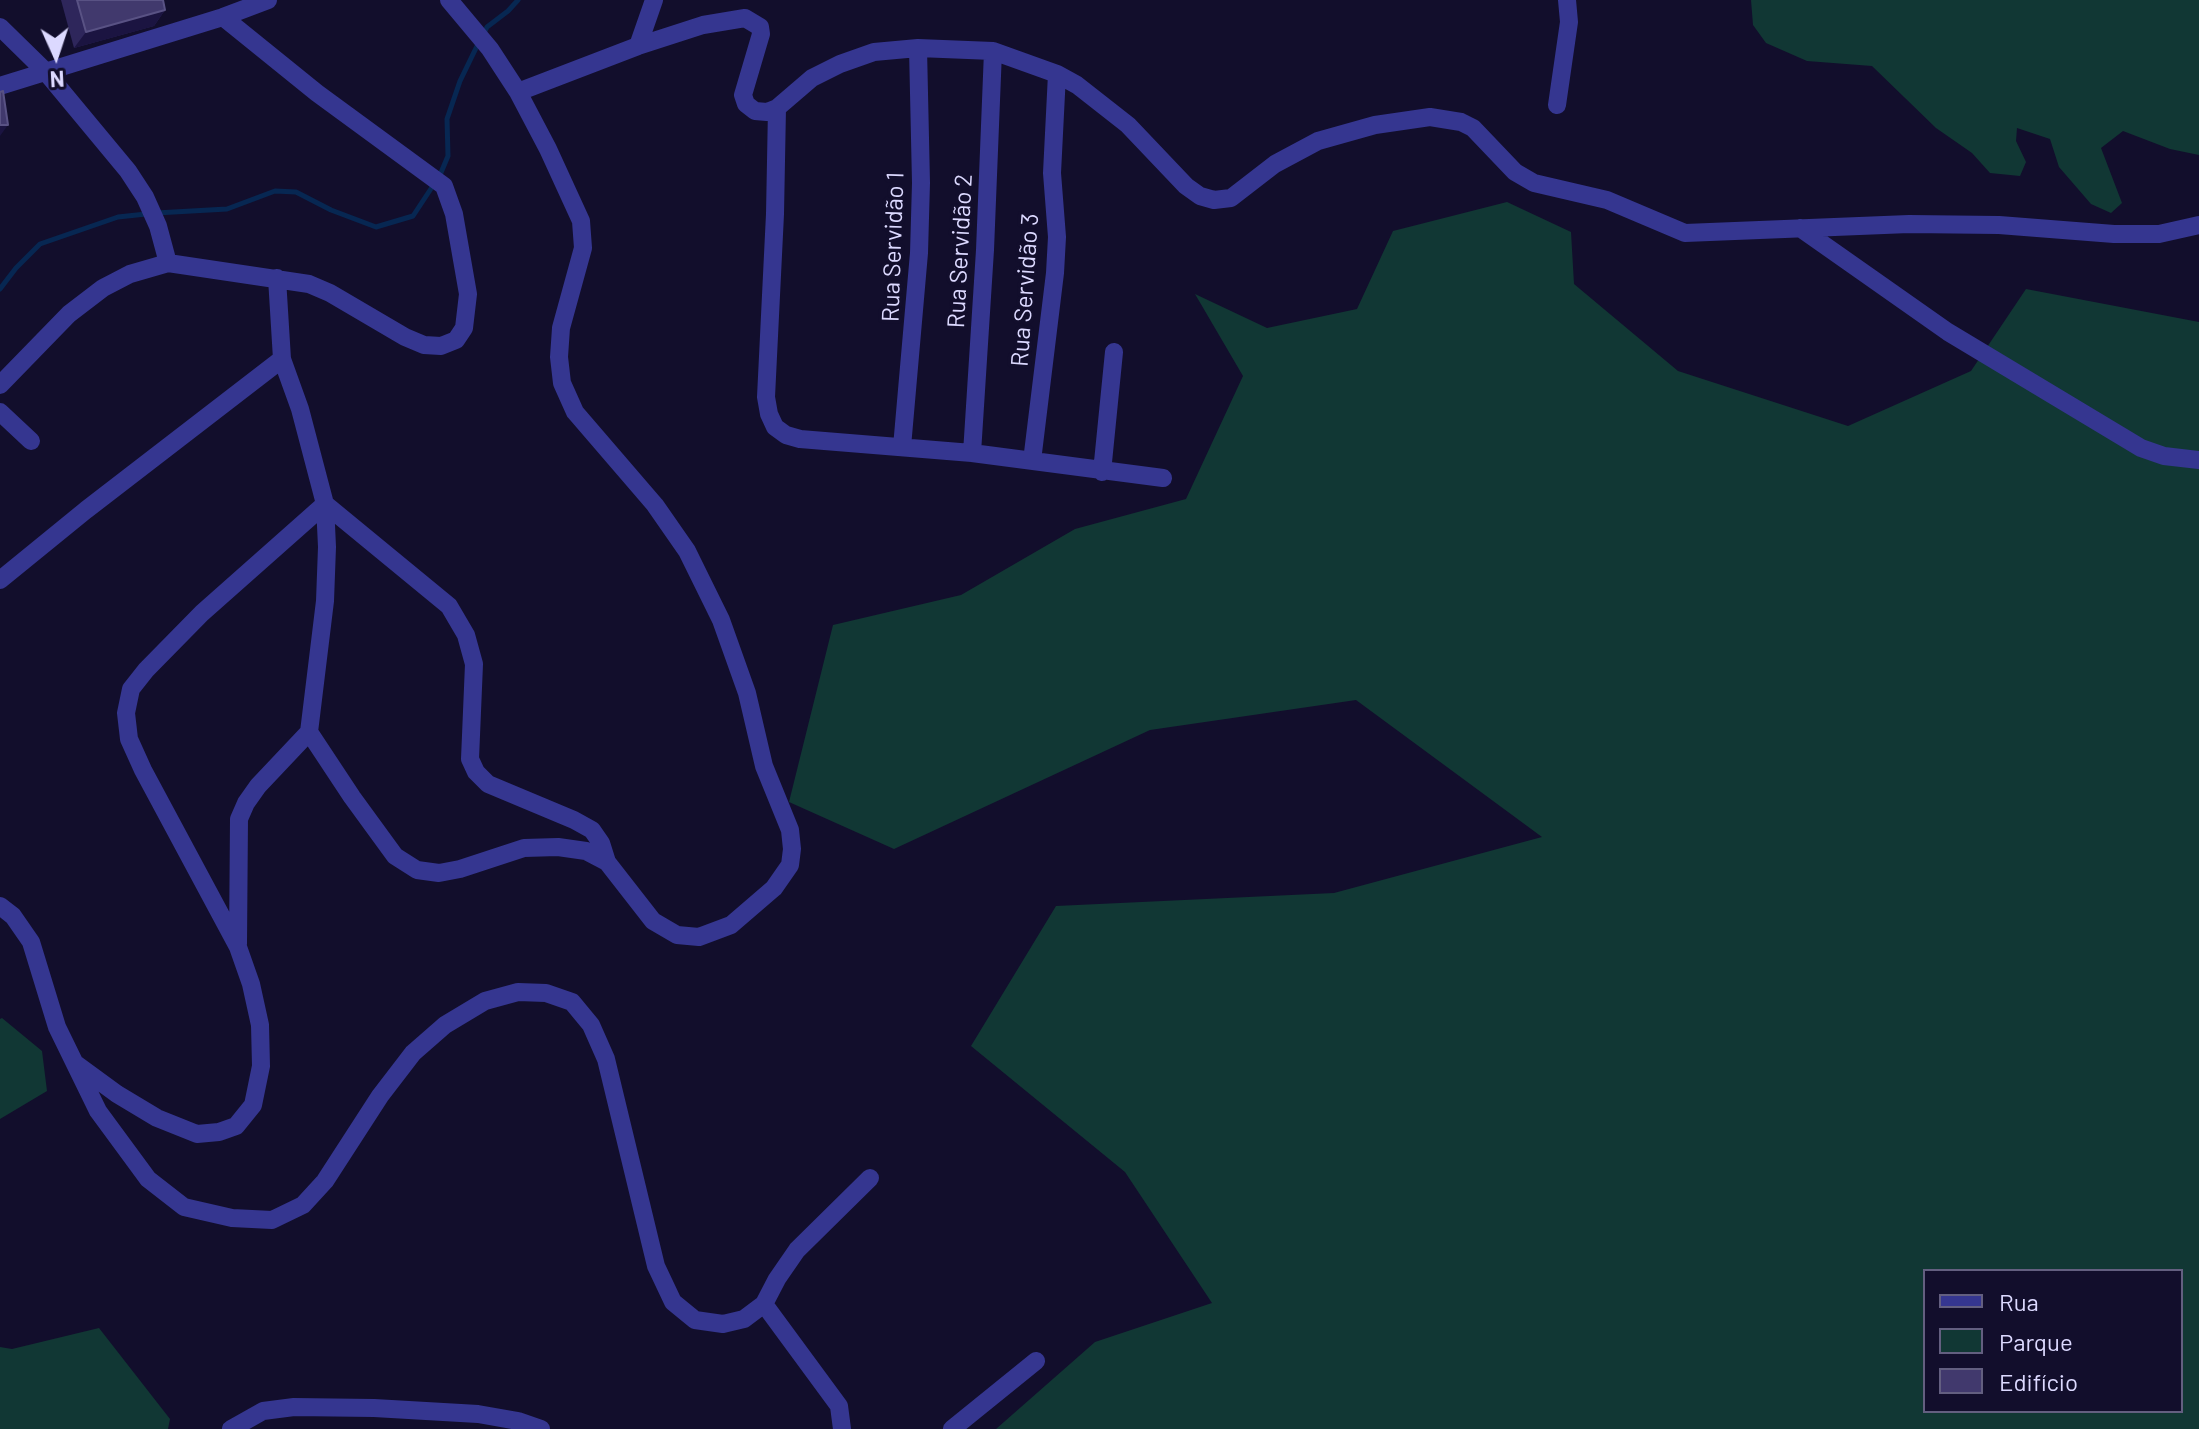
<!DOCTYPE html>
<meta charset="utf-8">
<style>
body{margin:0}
#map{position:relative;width:2199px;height:1429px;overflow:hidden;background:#120e2c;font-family:Barlow,sans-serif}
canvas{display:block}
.legend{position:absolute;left:1923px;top:1269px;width:260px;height:144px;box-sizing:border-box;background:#120e2c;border:2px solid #635f80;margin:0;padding:10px 14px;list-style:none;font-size:24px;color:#dcd9ff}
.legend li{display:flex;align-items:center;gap:16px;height:40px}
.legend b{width:40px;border:2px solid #635f80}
.north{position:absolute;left:16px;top:16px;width:80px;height:80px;-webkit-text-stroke:6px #120e2c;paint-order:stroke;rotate:177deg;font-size:22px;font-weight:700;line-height:32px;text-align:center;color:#dcd9ff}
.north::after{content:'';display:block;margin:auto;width:28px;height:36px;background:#dcd9ff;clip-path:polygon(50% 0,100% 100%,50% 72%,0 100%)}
</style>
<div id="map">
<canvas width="2199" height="1429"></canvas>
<ul class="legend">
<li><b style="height:10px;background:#353690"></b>Rua</li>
<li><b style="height:22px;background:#113734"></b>Parque</li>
<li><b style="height:22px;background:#41396d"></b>Edifício</li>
</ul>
<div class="north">N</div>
</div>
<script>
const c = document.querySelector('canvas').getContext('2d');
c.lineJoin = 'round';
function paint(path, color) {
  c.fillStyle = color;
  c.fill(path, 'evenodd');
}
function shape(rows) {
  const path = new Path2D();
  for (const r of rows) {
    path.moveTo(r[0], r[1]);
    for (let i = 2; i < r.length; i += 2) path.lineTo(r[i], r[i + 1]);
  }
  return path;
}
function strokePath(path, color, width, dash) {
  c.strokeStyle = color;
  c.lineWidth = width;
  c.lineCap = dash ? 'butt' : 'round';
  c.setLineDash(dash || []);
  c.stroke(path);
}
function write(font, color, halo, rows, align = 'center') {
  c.font = font + ' Barlow,sans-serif';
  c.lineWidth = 7;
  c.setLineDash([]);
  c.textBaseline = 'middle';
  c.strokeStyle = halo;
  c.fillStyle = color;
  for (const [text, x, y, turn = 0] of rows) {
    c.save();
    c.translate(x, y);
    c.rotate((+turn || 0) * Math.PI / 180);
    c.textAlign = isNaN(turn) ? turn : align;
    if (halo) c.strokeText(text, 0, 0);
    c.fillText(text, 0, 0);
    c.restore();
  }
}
paint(shape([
 [1751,0,2199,0,2199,155,2170,149,2123,131,2101,148,2122,203,2111,213,2091,204,2059,167,2050,139,2017,128,2016,141,2026,162,2020,176,1990,173,1972,153,1936,128,1872,66,1807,61,1766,43,1753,25],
 [1507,202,1571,232,1574,284,1678,371,1848,426,1971,371,2026,289,2199,322,2199,1429,996,1429,1095,1342,1212,1303,1125,1172,971,1046,1056,906,1334,893,1542,837,1356,700,1150,730,894,849,789,802,833,625,961,595,1075,529,1186,499,1243,376,1195,294,1267,328,1357,309,1393,231],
 [1925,1271,2181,1271,2181,1411,1925,1411],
 [2,1018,42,1051,47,1091,0,1119,0,1019],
 [99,1328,170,1419,168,1429,0,1429,0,1347,12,1349]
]), '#113734');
strokePath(shape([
 [483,35,487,27,508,11,518,0],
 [156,213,227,209,275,191,296,192,331,210,376,227,413,216,440,175,448,156,447,119,460,81,478,44],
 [0,289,16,268,40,244,118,217,146,214]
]), '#072752', 5);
strokePath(shape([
 [0,27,45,71,128,171,145,197,158,226,168,263],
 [638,46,654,0],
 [0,86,223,17,268,0],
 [518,92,638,46,703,25,745,18,760,27,761,34,743,95,746,104,755,111,767,112,777,108,812,78,840,64,874,52,918,48,993,51,1057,74,1077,85,1128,125,1186,186,1200,196,1214,200,1231,198,1275,164,1318,141,1375,125,1430,117,1461,122,1473,128,1515,172,1534,183,1607,200,1685,233,1909,224,1999,225,2114,234,2159,234,2199,225],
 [1557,105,1569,22,1567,0],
 [777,108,775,214,766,397,769,414,775,427,786,435,800,439,972,453,1163,478],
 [1800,228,1948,332,2141,448,2164,456,2199,460],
 [277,278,282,359,300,409,325,504,327,547,325,601,309,732,352,797,395,856,417,870,439,873,460,869,524,848,558,847,586,851,607,862,653,921,677,935,699,937,731,925,774,888,790,865,792,849,790,830,764,766,747,693,721,620,687,551,655,505,575,412,562,383,559,357,561,328,583,248,581,221,548,149,518,92,490,49,449,0],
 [0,385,69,314,103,288,130,274,168,263,309,284,330,293,405,337,424,345,441,346,456,340,464,328,468,294,454,214,444,186,317,93,223,17],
 [0,412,31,441],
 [902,447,919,253,921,183,918,48],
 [972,453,985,250,993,51],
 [1032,461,1055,273,1057,237,1052,173,1057,74],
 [1102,472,1114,352],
 [0,580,86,510,282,359],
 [0,906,13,916,31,942,57,1027,98,1111,148,1179,184,1207,232,1218,272,1220,303,1205,325,1181,380,1096,413,1053,445,1025,485,1001,518,992,546,993,572,1002,591,1025,606,1059,656,1266,673,1302,695,1320,723,1324,744,1319,764,1304,777,1279,797,1250,870,1178],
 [238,944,239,819,246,803,258,786,309,732],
 [76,1064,117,1094,157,1118,197,1134,219,1132,236,1126,253,1105,261,1066,260,1025,251,984,238,947,143,770,129,739,126,713,131,689,146,670,202,613,325,504,449,606,466,635,474,664,470,759,476,772,488,784,574,820,592,830,601,843,607,862],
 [764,1304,839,1406,842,1429],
 [231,1429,263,1411,294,1407,374,1408,478,1414,518,1421,541,1429],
 [952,1429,1036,1361]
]), '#353690', 18);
paint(shape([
 [61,0,163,0,165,10,154,26,74,48]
]), '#2e265b');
paint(shape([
 [165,10,154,26,74,48,86,32],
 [0,125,8,125,0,136]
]), '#1b1441');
const building = shape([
 [77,0,163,0,165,10,86,32,77,0],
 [3,91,8,125,0,125,0,92,3,91]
]);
paint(building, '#41396d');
strokePath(building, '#595284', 2);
write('24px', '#dcd9ff', '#120e2c', [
 ["Rua Servidão 1",893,247,-88],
 ["Rua Servidão 2",960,251,-87],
 ["Rua Servidão 3",1025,290,-86]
]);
</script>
